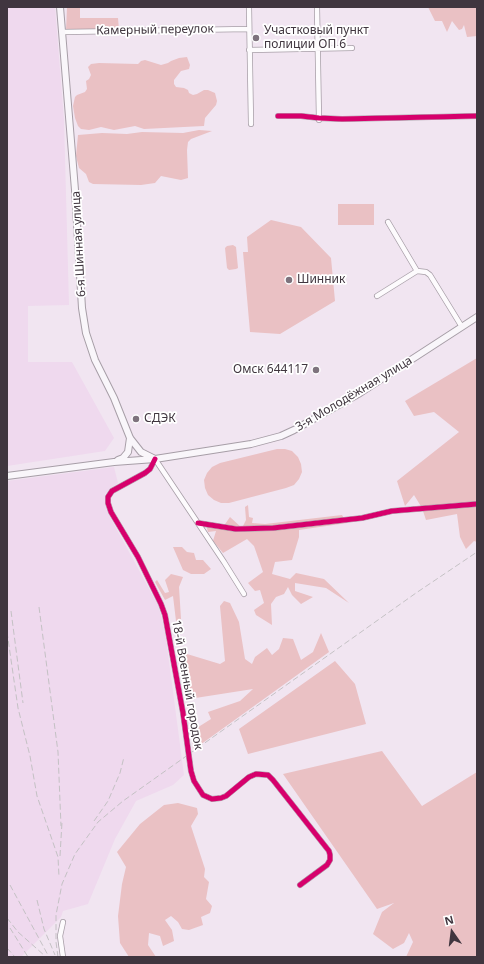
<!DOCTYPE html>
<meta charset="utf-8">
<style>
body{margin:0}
#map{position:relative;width:484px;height:964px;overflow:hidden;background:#f1e5f1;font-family:"Noto Sans",sans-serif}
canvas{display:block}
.frame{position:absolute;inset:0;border:8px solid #40363f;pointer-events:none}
.north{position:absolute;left:432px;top:912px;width:40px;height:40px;-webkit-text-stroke:3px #fff;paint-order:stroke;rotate:346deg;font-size:11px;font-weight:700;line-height:16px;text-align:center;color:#40363f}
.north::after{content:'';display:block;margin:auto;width:14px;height:18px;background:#40363f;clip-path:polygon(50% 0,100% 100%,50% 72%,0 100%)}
</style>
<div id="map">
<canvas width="484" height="964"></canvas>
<div class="frame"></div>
<div class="north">N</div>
</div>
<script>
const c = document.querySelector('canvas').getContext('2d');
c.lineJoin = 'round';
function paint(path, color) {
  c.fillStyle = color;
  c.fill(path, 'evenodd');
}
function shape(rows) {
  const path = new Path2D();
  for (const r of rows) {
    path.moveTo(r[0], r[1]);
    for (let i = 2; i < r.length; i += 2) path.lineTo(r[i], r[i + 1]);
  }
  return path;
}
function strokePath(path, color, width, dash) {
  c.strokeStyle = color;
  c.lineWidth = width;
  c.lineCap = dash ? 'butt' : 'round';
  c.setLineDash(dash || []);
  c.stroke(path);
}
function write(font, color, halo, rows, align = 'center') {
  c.font = font + ' "Noto Sans",sans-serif';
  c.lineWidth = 3.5;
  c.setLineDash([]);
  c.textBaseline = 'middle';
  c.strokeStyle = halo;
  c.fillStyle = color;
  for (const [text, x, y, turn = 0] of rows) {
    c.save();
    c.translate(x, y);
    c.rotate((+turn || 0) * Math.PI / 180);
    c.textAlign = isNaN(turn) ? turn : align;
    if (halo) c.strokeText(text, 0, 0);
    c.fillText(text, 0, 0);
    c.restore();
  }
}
paint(shape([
 [7,7,55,7,64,120,69,305,28,306,28,362,72,362,114,438,105,451,7,466],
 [114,467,118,483,105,494,106,508,110,517,158,605,161,615,165,631,184,775,173,785,136,801,115,839,88,904,63,911,61,917,21,957,7,957,7,481]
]), '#efd9ee');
paint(shape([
 [67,7,80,7,80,18,118,18,119,30,66,31],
 [428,7,477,7,477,36,467,37,464,25,462,29,459,30,452,21,447,32,442,21,435,21],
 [187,57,190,65,189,69,181,71,174,80,174,84,176,87,184,88,188,90,189,93,193,95,197,94,204,90,208,90,215,93,217,101,216,105,205,118,204,126,144,129,135,126,114,130,101,127,89,130,81,129,78,126,75,118,73,106,75,97,77,95,85,92,87,89,86,81,89,79,91,75,88,67,91,64,99,63,138,64,141,61,145,60,161,65,168,63,171,61,179,58],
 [199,130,212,131,191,139,188,142,187,150,188,178,181,180,161,176,155,183,141,185,93,184,89,182,86,174,79,168,76,156,78,135,102,133,127,134,142,132,183,133],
 [338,204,374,204,374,225,338,225],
 [271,220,301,227,331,258,335,301,280,334,250,332,243,252,248,252,247,237],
 [233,245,236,247,238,268,236,269,229,270,227,268,225,248,227,246],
 [477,358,477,542,474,541,466,549,460,537,457,514,426,520,422,508,414,495,405,506,397,481,459,432,434,412,414,416,405,401],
 [277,449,285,449,292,451,298,457,301,464,302,472,299,479,294,485,286,488,229,503,221,503,214,500,208,495,205,488,204,480,207,473,212,467,220,463],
 [248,505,249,517,253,518,252,523,265,524,342,515,347,523,299,530,299,537,292,560,275,562,272,574,290,579,296,573,324,579,349,603,326,588,295,583,295,591,313,597,301,604,292,595,288,587,284,594,276,597,271,604,272,625,256,615,254,610,264,603,260,590,255,591,248,583,263,572,254,546,247,539,223,553,213,541,216,531,208,532,205,521,223,527,230,517,242,528,246,520,245,507],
 [173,547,182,547,187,552,194,553,196,560,203,560,211,569,204,574,191,574,183,570],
 [171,574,183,577,179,587,181,619,176,621,173,596,165,600,155,582,157,580,165,593,169,592,165,580],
 [224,601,230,603,239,622,245,659,252,664,255,657,267,648,272,655,279,649,283,638,293,639,301,660,313,652,321,633,329,652,193,750,192,731,211,719,208,712,240,701,253,689,189,699,182,664,183,656,187,654,220,664,225,661,220,606],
 [335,661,355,684,366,724,248,754,239,729],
 [382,751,422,806,477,772,477,957,406,957,413,942,409,933,404,943,393,949,373,934,382,912,394,903,377,909,283,774],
 [178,803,197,808,198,814,191,826,205,869,204,877,209,882,206,899,212,906,210,913,201,917,203,925,189,930,182,929,178,922,171,916,165,920,172,930,174,941,163,946,160,936,149,933,148,945,156,957,129,957,120,943,118,916,122,884,126,867,117,852,140,824,164,805]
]), '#eac1c4');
const minor = shape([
 [249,7,251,124],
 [317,7,319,120],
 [62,32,249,29],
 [249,50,352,48],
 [278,116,301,116,319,118,342,119,477,116],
 [388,222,417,271],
 [377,296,417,271,426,272,430,275,462,327],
 [155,459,150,469,145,473,112,491,108,497,108,503,111,512,138,557,161,604,165,615,183,713,191,771,194,781,203,795,212,799,221,798,226,796,249,777,256,774,268,775,273,780,329,851,330,855,330,860,327,865,300,885],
 [155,459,224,562,244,594],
 [198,523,236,529,273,528,362,518,392,511,477,504],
 [63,922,60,936,63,957]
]);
const secondary = shape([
 [60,7,75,190,82,308,86,333,95,360,114,398,130,438,141,452,153,458],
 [118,460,123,458,128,452,130,438],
 [7,476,114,462,155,459,251,444,281,436,294,430,360,393,477,317]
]);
strokePath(minor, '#a79ea7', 6);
strokePath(secondary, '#a79ea7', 8);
strokePath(minor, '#fdfbfd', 4.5);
strokePath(secondary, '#f9f6fa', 6);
strokePath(shape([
 [39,607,58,752,61,826],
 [11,611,23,703],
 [7,632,18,708,30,756,37,796,58,857,59,877],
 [94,821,108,801,120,773,124,757],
 [60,856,62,822],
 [10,885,49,957],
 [37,900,44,929,55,955],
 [7,918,18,932,45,956],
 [10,928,28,957],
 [7,948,15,957],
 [58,957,56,942,56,915,62,884,75,854,98,822,123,801,416,593,477,552]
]), '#c4c1c4', 1, [6, 3]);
strokePath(shape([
 [278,116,301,116,319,118,342,119,477,116],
 [155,459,150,469,145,473,112,491,108,497,108,503,111,512,138,557,161,604,165,615,183,713,191,771,194,781,203,795,212,799,221,798,226,796,249,777,256,774,268,775,273,780,329,851,330,855,330,860,327,865,300,885],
 [198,523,236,529,273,528,362,518,392,511,477,504]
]), '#d6006c', 5);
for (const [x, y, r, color] of [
 [256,38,4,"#7e737d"],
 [289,280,4,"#7e737d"],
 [316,370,4,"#7e737d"],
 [136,419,4,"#7e737d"]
]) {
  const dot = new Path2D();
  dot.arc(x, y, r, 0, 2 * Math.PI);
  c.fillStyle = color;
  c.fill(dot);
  strokePath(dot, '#fff', 1.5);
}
write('12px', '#40363f', '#fff', [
 ["Камерный переулок",155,30,-1],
 ["6-я Шинная улица",79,244,-93],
 ["3-я Молодёжная улица",354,394,-31],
 ["18-й Военный городок",187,685,80]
]);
write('12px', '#40363f', '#fff', [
 ["Участковый пункт",264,31],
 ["полиции ОП 6",264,45],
 ["Шинник",297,280],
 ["Омск 644117",308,370,"right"],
 ["СДЭК",144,419]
], 'left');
</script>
